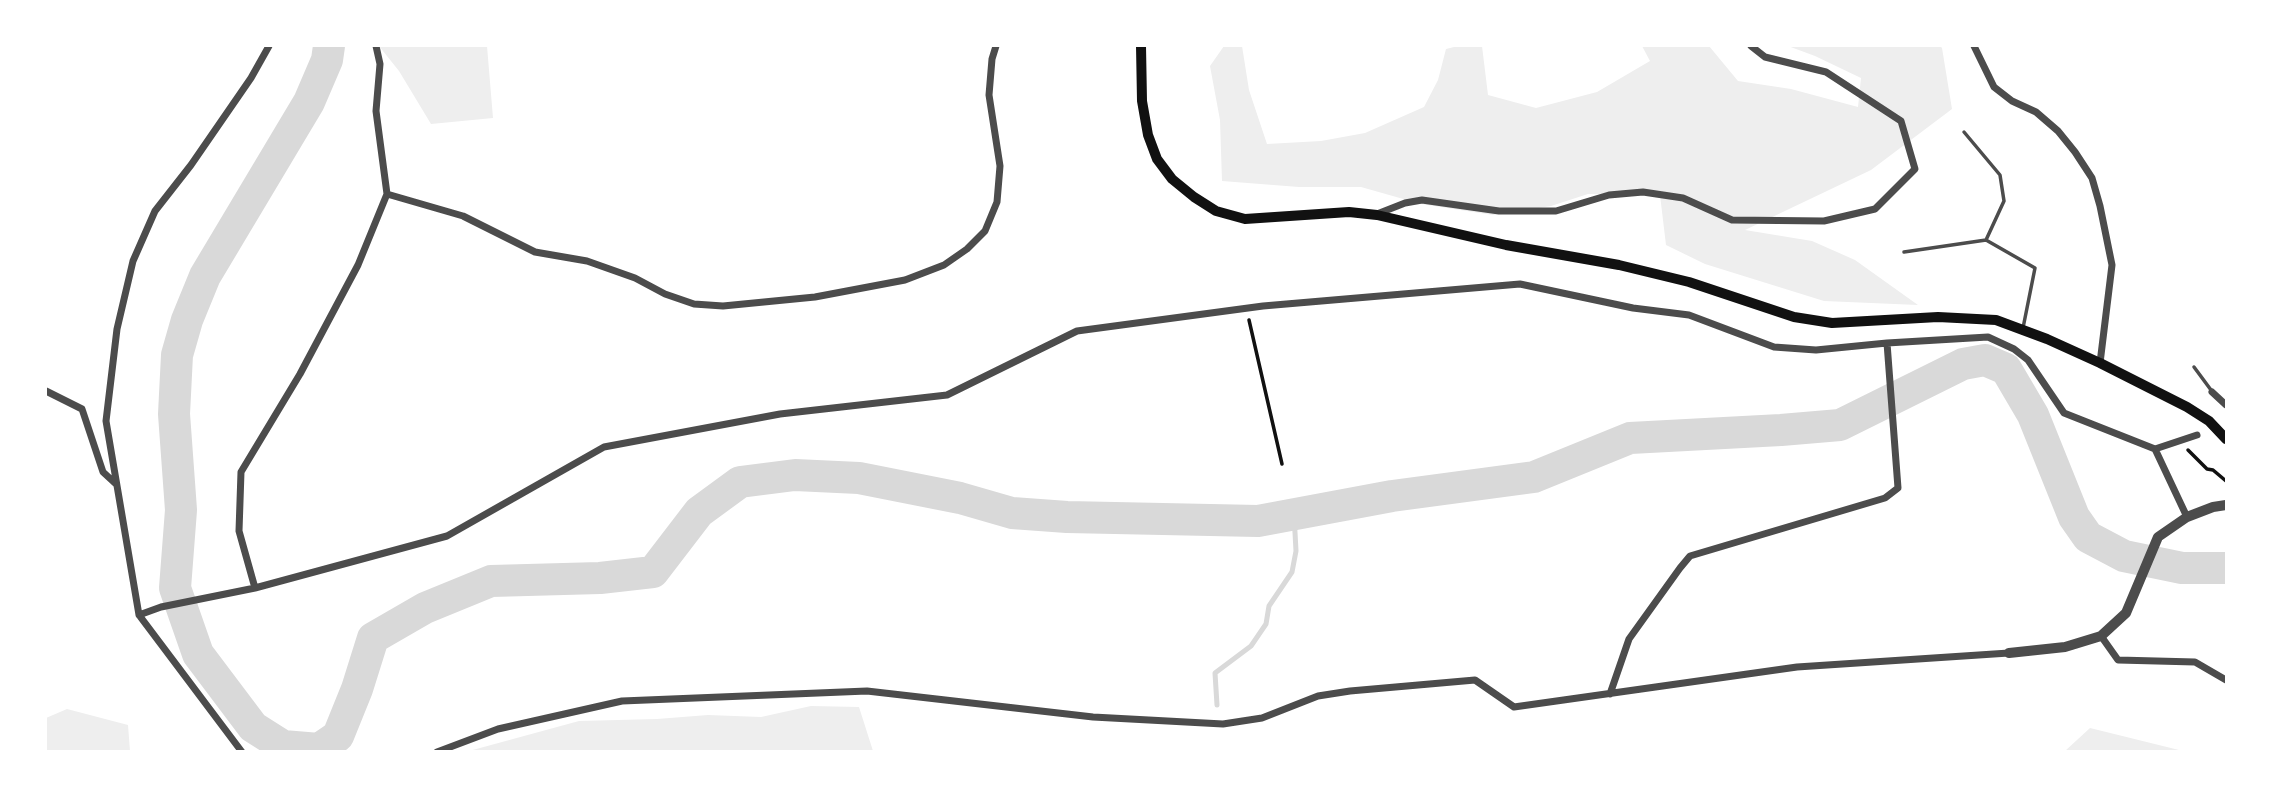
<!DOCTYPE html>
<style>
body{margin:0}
#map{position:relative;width:2272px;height:797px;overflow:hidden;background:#fff;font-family:Arial,sans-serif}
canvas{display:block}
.frame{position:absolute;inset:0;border:47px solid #fff;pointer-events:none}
</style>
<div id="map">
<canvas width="2272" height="797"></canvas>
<div class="frame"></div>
</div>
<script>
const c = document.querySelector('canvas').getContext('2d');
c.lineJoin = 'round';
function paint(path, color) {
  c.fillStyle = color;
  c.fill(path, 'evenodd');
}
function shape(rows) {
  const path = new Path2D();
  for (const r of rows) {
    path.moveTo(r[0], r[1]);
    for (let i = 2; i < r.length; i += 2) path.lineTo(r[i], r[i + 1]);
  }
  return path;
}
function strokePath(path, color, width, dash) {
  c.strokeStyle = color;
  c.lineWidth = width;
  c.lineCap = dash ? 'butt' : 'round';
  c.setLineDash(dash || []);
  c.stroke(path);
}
paint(shape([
 [379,46,487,46,493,118,431,124,399,71],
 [1224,46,1242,46,1249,90,1267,144,1321,141,1365,133,1424,107,1438,80,1446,49,1458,46,1482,46,1488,95,1536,108,1597,92,1650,61,1642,46,1709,46,1738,81,1791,89,1858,107,1861,78,1815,56,1788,46,1940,46,1942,48,1952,109,1871,170,1745,230,1812,241,1855,260,1918,305,1824,301,1705,264,1666,245,1660,195,1588,194,1551,206,1493,215,1421,204,1361,187,1299,187,1222,181,1220,120,1210,66],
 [811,706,859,707,873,751,469,751,579,721,657,719,708,715,761,717],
 [67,709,128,725,130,751,46,751,46,718],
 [2090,728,2179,750,2183,751,2065,751]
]), '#eee');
strokePath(shape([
 [1217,705,1215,673,1251,646,1266,624,1269,606,1292,572,1296,551,1294,514]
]), '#d9d9d9', 5);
strokePath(shape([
 [329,46,327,60,309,102,205,276,187,320,177,355,174,414,181,510,175,588,198,654,253,727,283,746,319,749,338,736,357,689,373,638,425,608,491,581,600,578,653,572,699,512,740,482,795,475,859,478,960,498,1012,513,1067,517,1258,521,1392,496,1534,477,1630,438,1781,430,1840,425,1963,364,1985,360,2006,369,2033,415,2074,517,2088,537,2124,556,2182,568,2226,568]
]), '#d9d9d9', 32);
strokePath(shape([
 [1249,320,1282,464],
 [2188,450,2207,469,2213,470,2226,481]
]), '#111', 3.5);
strokePath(shape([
 [1964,132,2000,175,2004,201,1986,240],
 [1904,252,1986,240,2035,268,2023,328],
 [2194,367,2211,390]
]), '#4c4c4c', 3.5);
strokePath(shape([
 [1974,46,1994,87,2012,101,2036,112,2058,131,2075,152,2092,178,2100,206,2112,265,2100,363],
 [387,194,463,216,535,252,587,261,635,278,665,294,694,304,723,306,815,297,905,280,944,265,967,249,985,231,997,202,1000,166,989,95,992,59,996,46],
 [1377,214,1405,203,1422,200,1499,211,1556,211,1609,195,1643,192,1683,198,1732,220,1824,221,1875,209,1915,169,1901,121,1826,72,1765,57,1751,46],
 [46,391,82,409,103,472,116,484],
 [2212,392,2226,405],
 [2155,449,2197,435],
 [255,588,239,531,241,472,300,374,358,265,387,194,376,111,380,64,376,46],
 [139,615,161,607,255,588,447,536,604,447,780,414,947,395,1077,331,1263,306,1520,284,1633,308,1689,315,1774,347,1816,350,1887,343,1988,337,2014,349,2028,360,2064,413,2155,449,2187,517],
 [2101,636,2118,660,2195,662,2226,680],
 [1610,694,1629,639,1680,568,1690,556,1885,498,1898,488,1887,343],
 [242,752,139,615,106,421,117,329,133,261,155,211,191,165,251,78,269,46],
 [437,752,498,729,622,701,867,691,1093,717,1223,724,1262,718,1318,696,1350,691,1475,680,1514,707,1797,667,2009,653]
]), '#4c4c4c', 7);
strokePath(shape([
 [2009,653,2065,647,2101,636,2126,613,2158,537,2187,517,2213,507,2226,505]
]), '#4c4c4c', 10);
strokePath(shape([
 [1141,46,1142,101,1148,135,1157,159,1172,179,1194,197,1216,211,1245,219,1349,212,1377,215,1506,245,1619,265,1689,282,1794,317,1832,323,1938,317,1996,320,2047,339,2100,363,2187,407,2209,421,2226,439]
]), '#111', 10);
</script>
